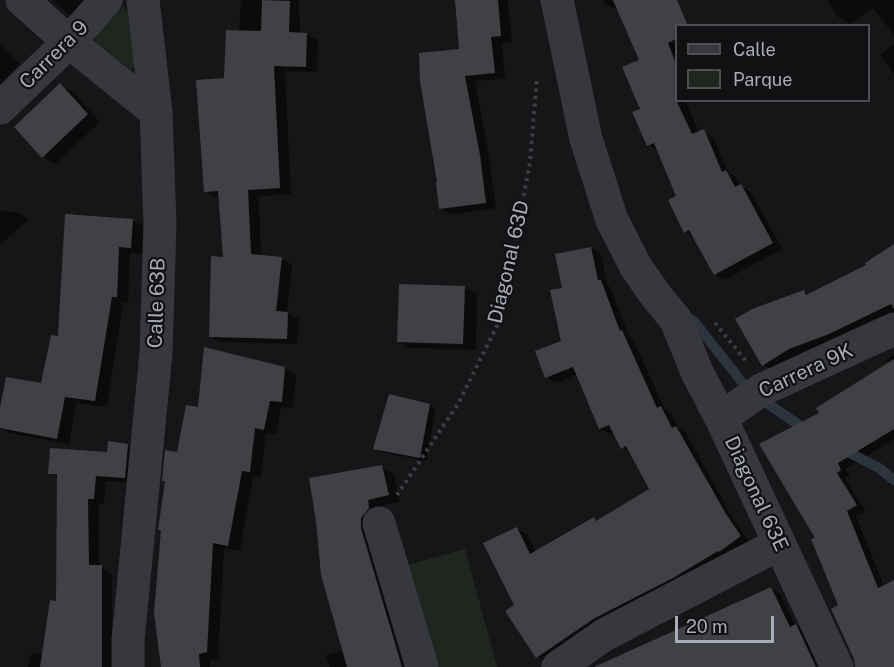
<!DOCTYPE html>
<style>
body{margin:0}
#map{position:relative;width:894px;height:667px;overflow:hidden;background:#161618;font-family:"Public Sans",sans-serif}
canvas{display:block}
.legend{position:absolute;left:675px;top:24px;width:195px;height:78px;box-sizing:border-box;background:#111113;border:2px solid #4d4f55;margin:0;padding:8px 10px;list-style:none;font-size:18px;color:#a8acb9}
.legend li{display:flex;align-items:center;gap:12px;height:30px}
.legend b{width:30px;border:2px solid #4d4f55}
.scale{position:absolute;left:675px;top:616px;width:99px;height:27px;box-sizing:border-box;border:3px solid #a8acb9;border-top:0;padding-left:8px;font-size:18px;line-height:21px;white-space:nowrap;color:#a8acb9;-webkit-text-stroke:4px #111113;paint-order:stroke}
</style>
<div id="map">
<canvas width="894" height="667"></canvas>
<ul class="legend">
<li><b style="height:8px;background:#37383d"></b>Calle</li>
<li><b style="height:16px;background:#1e261f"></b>Parque</li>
</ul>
<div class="scale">20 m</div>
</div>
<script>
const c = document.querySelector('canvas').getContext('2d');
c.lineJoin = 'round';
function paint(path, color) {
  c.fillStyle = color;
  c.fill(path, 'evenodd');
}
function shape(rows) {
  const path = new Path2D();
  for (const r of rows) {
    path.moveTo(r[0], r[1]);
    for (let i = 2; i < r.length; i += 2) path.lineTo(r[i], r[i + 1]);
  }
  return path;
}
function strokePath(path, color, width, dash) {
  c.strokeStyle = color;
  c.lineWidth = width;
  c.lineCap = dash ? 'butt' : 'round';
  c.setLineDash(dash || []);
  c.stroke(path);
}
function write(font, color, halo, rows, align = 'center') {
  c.font = font + ' "Public Sans",sans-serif';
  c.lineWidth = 4.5;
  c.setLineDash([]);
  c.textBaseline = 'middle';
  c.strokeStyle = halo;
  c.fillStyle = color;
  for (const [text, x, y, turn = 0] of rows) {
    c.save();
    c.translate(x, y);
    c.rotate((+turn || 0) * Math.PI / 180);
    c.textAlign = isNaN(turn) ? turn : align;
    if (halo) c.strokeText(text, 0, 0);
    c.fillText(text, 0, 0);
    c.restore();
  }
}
paint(shape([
 [123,7,128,13,135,66,131,70,95,42,96,35],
 [465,549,497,667,431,667,400,567]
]), '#1e261f');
paint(shape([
 [52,0,99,0,80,21,68,14],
 [241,0,299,0,300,34,307,34,318,40,317,72,285,71,291,194,259,196,261,256,281,259,292,265,287,313,299,319,297,344,221,342,210,336,225,258,220,197,216,198,206,191,226,79,239,32],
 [456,0,508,0,512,42,502,43,505,79,475,81,490,162,496,208,452,215,441,208,461,51],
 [603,0,669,0,676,26,676,100,685,100,699,133,704,131,713,137,729,173,736,177,740,186,751,192,782,249,725,280,715,274,695,238,685,232,678,197,659,151,648,145,642,110,641,61,618,7,613,8,604,3],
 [827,0,894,0,894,35,873,8,850,24,838,17],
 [0,44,20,64,0,84],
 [894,44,894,74,880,54],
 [60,85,73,92,100,122,55,164,43,157],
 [0,211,18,212,29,219,0,245],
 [132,220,144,227,142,254,130,253,128,303,123,303,107,407,76,403,69,444,10,433,0,428,0,417,42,385,59,338],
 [591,248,601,254,607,285,610,287,629,336,632,337,665,410,671,413,679,429,686,433,735,522,750,542,546,662,537,656,516,605,517,529,527,534,536,553,594,519,598,522,651,490,631,453,622,447,615,432,610,434,600,428,578,374,556,383,546,377,563,342,564,289],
 [894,250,894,313,774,371,763,365,804,292,809,295,868,266],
 [465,287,477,294,476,350,411,348,399,341],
 [894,355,894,439,846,469,850,475,845,478,865,511,856,516,884,586,894,581,894,667,870,667,840,606,818,538,821,413,888,364,886,360],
 [285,369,296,375,293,408,281,407,276,435,266,433,261,477,253,477,240,551,224,548,218,658,210,660,210,667,162,667,178,453,199,409],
 [430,405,436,409,426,461,381,452,375,448],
 [128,446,138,452,135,483,106,481,104,504,99,504,99,567,112,573,112,667,28,667,32,652,44,655,58,603,58,477,50,473],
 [382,467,394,474,400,502,379,506,411,667,330,667,326,655,343,650,323,575],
 [771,588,780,594,795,625,805,631,817,656,814,658,818,667,613,667]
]), '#0007');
strokePath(shape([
 [685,318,693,320,749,391,808,431],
 [840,448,879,468,894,480]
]), '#2c343d', 10);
paint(shape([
 [262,0,290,1,289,32,307,33,306,67,274,66,280,188,248,190,251,254,282,257,276,311,288,312,287,339,209,337,211,256,223,257,218,191,204,192,196,80,224,78,226,30,261,31],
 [455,0,498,0,501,36,491,37,495,73,465,76,480,155,486,203,439,209,436,182,437,182,420,81,419,53,459,49],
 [613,0,677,0,688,26,676,26,676,39,668,43,676,64,676,100,692,134,704,129,722,172,726,170,735,187,741,184,773,243,714,275,689,230,684,233,668,200,676,196,654,143,647,146,632,112,640,109,622,67,639,60],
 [60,83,88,114,42,158,14,127],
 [65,214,133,219,131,248,119,247,117,297,112,297,95,401,65,397,57,439,0,428,0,408,6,377,41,383,51,335,58,336],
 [894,244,894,309,891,304,829,334,789,349,762,366,735,319,752,309,804,290,806,295,866,265,865,263],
 [591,247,598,280,601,280,620,331,622,330,657,408,661,406,672,428,676,426,726,514,741,536,719,552,718,551,673,578,595,618,536,658,505,611,514,605,483,543,517,527,530,554,594,517,596,521,649,489,626,446,621,449,609,425,599,429,573,367,545,378,535,351,561,341,550,290,562,288,555,254],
 [399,284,465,286,463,344,397,342],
 [204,347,285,367,282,402,270,401,264,430,255,428,250,472,242,471,228,546,213,543,207,652,199,654,200,667,161,667,154,613,161,530,158,530,165,481,162,481,165,450,177,452,186,405,198,407],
 [894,359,894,429,838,463,841,470,837,473,857,505,847,511,878,588,894,580,894,667,855,667,854,659,831,609,838,605,811,539,815,538,759,444,819,413,816,408],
 [389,394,430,404,420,458,373,449],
 [108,441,128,444,125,478,96,476,94,499,88,499,89,565,102,565,102,667,40,667,50,600,56,601,57,474,48,474,50,448,107,452],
 [382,465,389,495,368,500,369,508,361,518,361,528,402,667,347,667,321,575,316,521,309,478],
 [771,587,790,627,796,624,816,667,594,667]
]), '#404145');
strokePath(shape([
 [715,323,746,361],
 [397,495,458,404,501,318,530,162,537,78]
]), '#3d3f44', 4, [3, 4.5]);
strokePath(shape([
 [22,0,69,42,156,112],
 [557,0,586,139,612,220,636,267,657,297,676,320,697,372,721,418,837,667],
 [0,108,69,42,106,0],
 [721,418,761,390,894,329],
 [379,523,422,667],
 [128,667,128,640,156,353,160,223,156,112,143,0],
 [558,667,604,635,779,544]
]), '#37383d', 33);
write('20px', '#a8acb9', '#111113', [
 ["Carrera 9",54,55,-45],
 ["Diagonal 63D",509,262,-77],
 ["Calle 63B",157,303,-88],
 ["Carrera 9K",806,371,-25],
 ["Diagonal 63E",756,494,65]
]);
</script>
